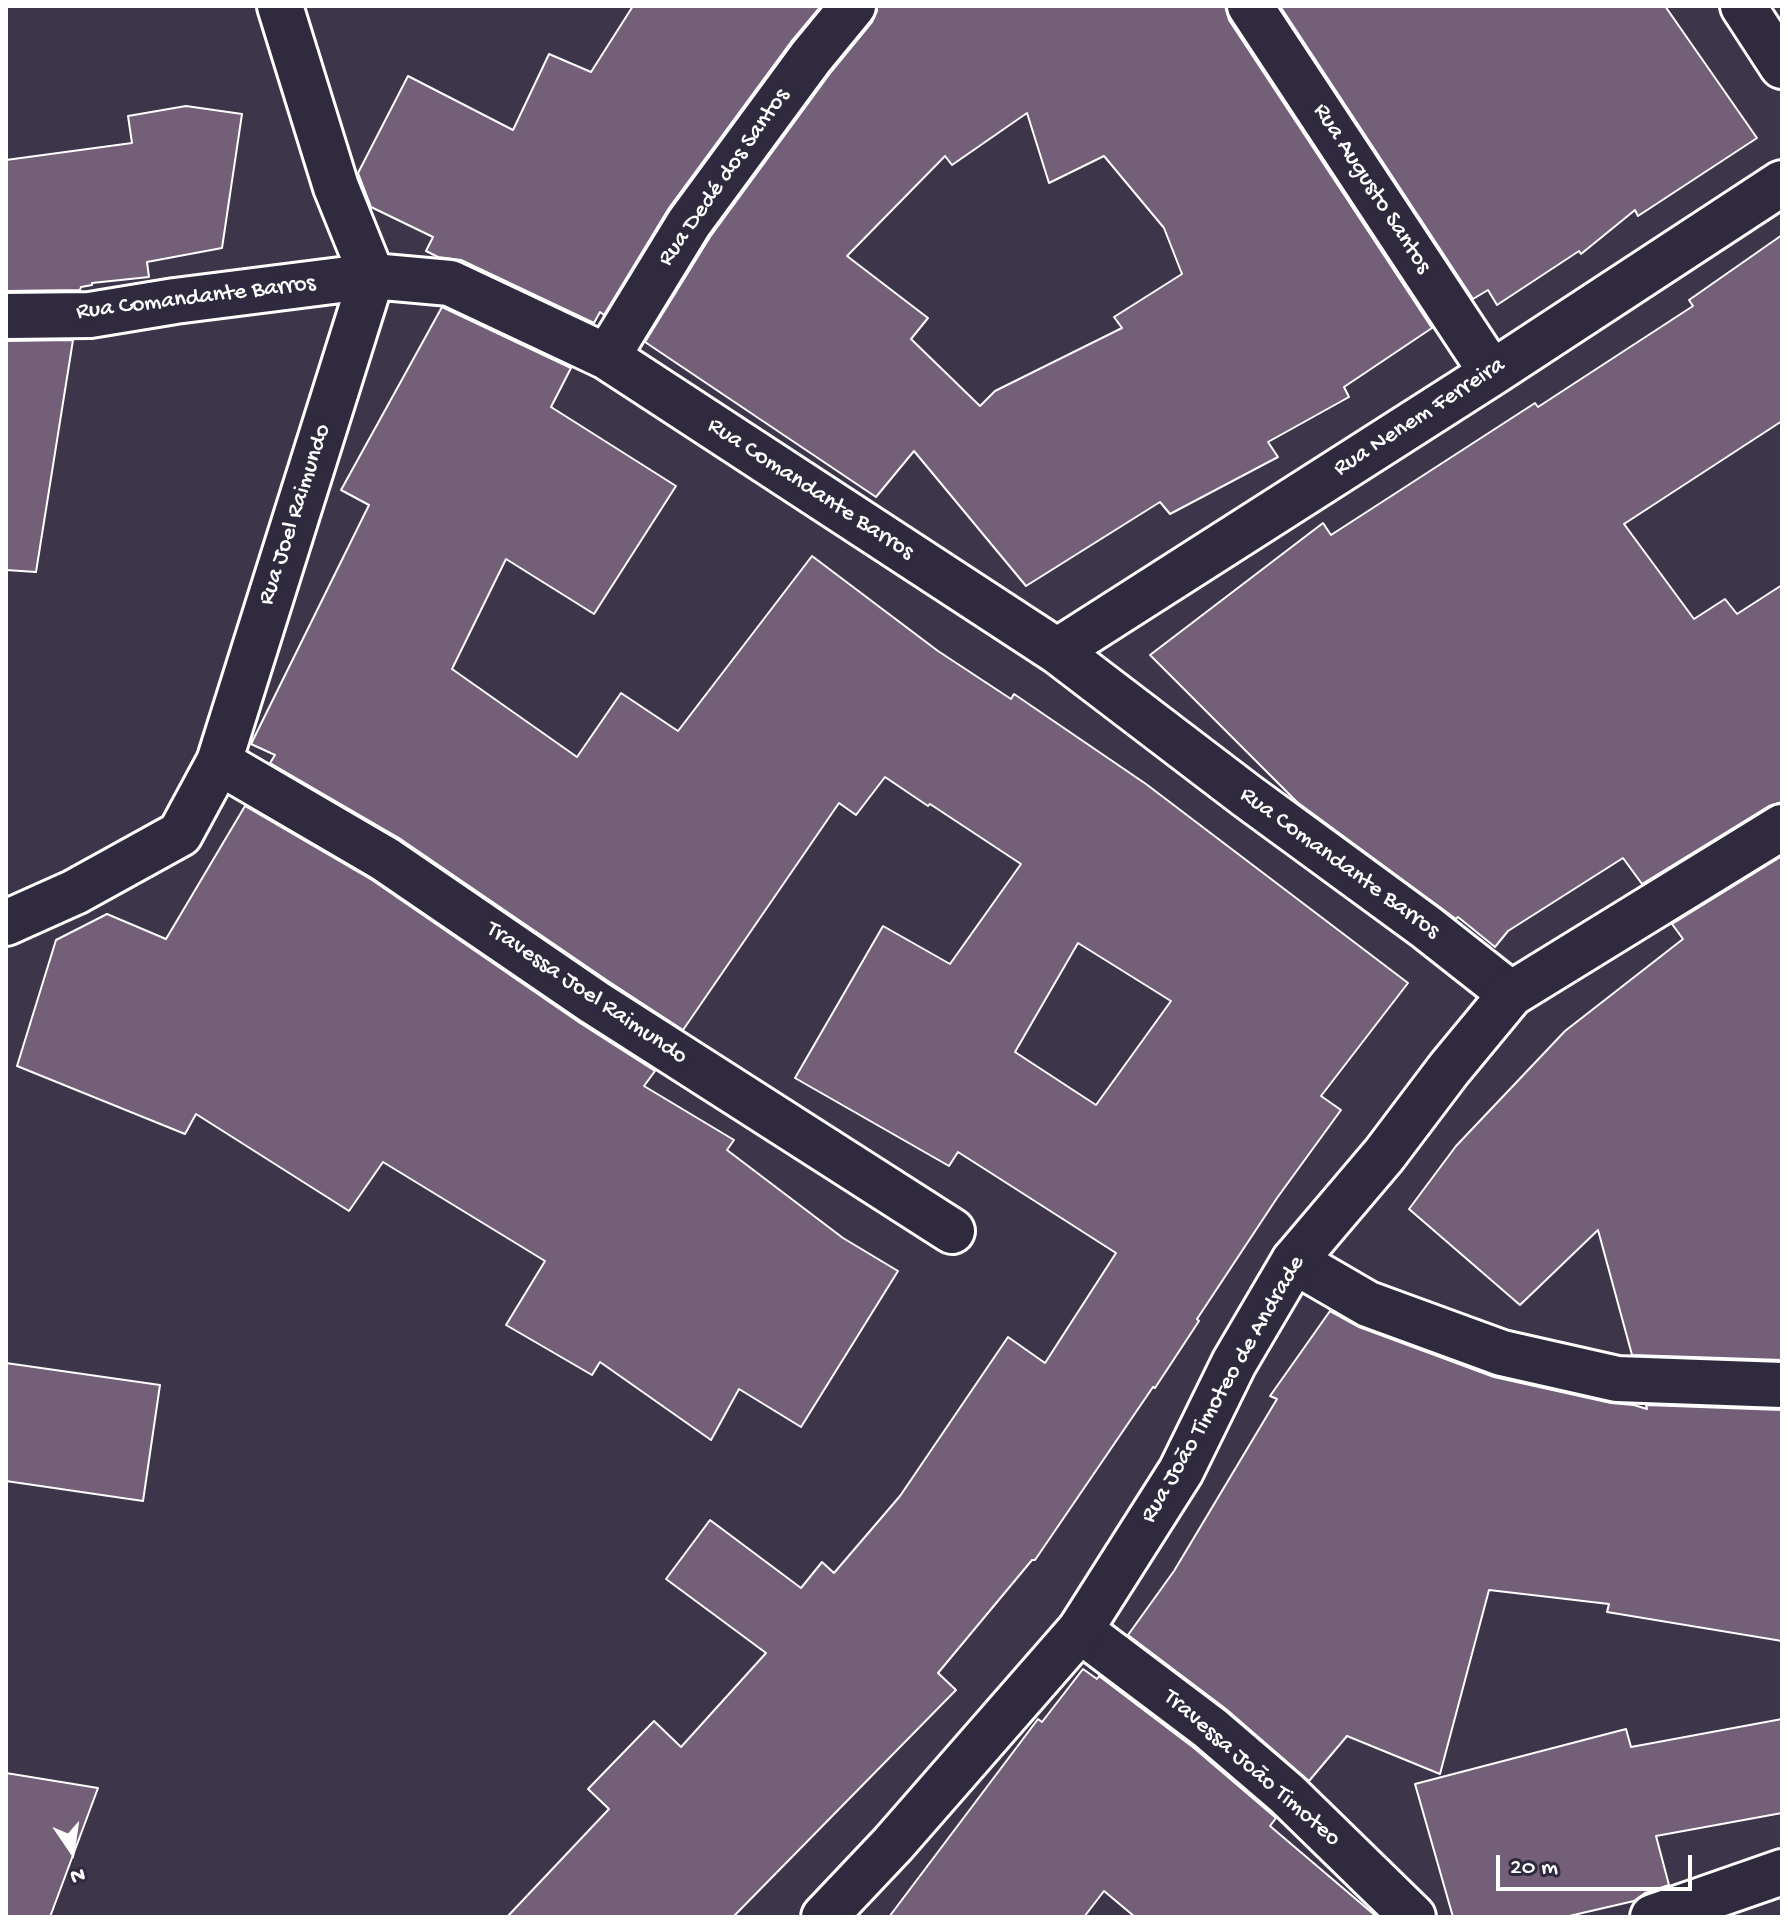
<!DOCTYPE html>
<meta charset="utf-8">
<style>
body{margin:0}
#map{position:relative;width:1788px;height:1923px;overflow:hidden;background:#3d3549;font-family:"Gochi Hand",sans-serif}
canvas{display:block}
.frame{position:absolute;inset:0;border:8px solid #fff;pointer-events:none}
.north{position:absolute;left:32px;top:1811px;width:80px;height:80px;-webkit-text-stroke:6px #2f2a3d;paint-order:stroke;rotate:167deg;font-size:22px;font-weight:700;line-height:32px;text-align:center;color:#fff}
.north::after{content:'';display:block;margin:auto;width:28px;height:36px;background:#fff;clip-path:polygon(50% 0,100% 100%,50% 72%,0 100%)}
.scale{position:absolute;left:1496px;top:1855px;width:196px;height:36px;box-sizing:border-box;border:4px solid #fff;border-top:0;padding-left:10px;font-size:24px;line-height:28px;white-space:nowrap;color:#fff;-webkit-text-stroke:6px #2f2a3d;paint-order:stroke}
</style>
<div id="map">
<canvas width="1788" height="1923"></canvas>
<div class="frame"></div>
<div class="north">N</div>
<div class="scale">20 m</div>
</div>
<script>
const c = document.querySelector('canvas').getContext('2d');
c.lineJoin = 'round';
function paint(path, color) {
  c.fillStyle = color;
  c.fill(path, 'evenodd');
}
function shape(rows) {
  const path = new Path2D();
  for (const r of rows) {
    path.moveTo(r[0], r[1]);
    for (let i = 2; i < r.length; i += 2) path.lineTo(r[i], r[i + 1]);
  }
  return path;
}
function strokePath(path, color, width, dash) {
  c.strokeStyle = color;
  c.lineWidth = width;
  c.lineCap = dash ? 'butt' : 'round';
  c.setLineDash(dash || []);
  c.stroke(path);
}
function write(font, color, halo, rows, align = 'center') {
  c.font = font + ' "Gochi Hand",sans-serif';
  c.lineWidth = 8;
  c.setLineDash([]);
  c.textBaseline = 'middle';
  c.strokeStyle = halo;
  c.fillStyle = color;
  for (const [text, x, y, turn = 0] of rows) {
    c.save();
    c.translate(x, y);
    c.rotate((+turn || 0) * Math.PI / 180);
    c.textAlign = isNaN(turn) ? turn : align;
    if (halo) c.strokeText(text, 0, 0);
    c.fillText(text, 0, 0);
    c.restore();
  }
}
const building = shape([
 [633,6,821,6,791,42,669,208,604,315,600,312,594,323,461,260,438,257,426,251,433,237,371,207,358,173,408,76,513,130,549,54,591,72,633,6],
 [877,6,1225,6,1229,20,1432,328,1344,387,1349,397,1268,442,1278,457,1170,514,1160,502,1026,586,914,451,876,497,645,342,710,237,831,72,872,22,877,11,877,6],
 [1027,113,1049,183,1104,156,1164,228,1182,274,1114,317,1122,328,995,391,980,406,911,339,928,318,847,256,945,156,952,165,1027,113],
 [1280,6,1665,6,1757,138,1638,216,1635,210,1581,254,1579,251,1497,305,1488,290,1473,299,1280,6],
 [186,106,242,114,222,248,147,262,149,277,92,283,92,285,81,287,80,290,6,291,6,160,132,143,128,116,186,106],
 [1782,235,1782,421,1624,524,1694,619,1725,599,1737,614,1782,585,1782,802,1769,806,1642,884,1623,858,1508,931,1495,947,1458,917,1456,919,1297,802,1150,655,1323,523,1331,535,1535,403,1538,407,1693,306,1689,300,1782,235],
 [442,307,571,368,551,407,676,486,594,614,506,559,452,669,577,757,621,693,678,731,812,556,938,651,1011,699,1014,694,1146,784,1408,983,1321,1096,1341,1110,1277,1198,1197,1319,1199,1321,1155,1388,1153,1387,1035,1560,1032,1560,938,1673,956,1690,733,1917,507,1917,609,1809,588,1789,654,1721,681,1747,766,1653,666,1579,710,1520,801,1588,822,1562,834,1573,900,1496,1008,1337,1045,1363,1116,1253,958,1152,949,1166,795,1078,883,926,950,964,1021,864,930,804,928,806,885,777,856,815,839,803,683,1030,608,981,399,838,270,763,275,755,251,744,369,505,341,490,442,307],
 [1078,943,1171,1001,1096,1105,1015,1052,1078,943],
 [73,340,36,572,6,570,6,341,73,340],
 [245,806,372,880,580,1023,655,1071,644,1086,734,1140,727,1150,843,1238,898,1271,801,1427,739,1389,711,1440,600,1362,592,1375,506,1325,545,1261,383,1162,349,1211,196,1114,185,1134,17,1066,56,940,107,914,166,939,245,806],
 [1782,856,1782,1360,1632,1355,1598,1230,1520,1305,1409,1209,1456,1146,1565,1031,1683,939,1672,924,1782,856],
 [1330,1311,1359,1327,1494,1377,1611,1403,1634,1405,1647,1409,1646,1405,1782,1410,1782,1641,1607,1612,1609,1604,1489,1590,1440,1774,1347,1736,1309,1781,1226,1709,1128,1635,1174,1571,1277,1399,1270,1396,1330,1311],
 [6,1363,160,1385,143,1501,6,1481,6,1363],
 [1083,1669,1097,1679,1099,1676,1194,1748,1276,1818,1270,1826,1377,1917,1135,1917,1104,1891,1084,1917,889,1917,1038,1719,1042,1722,1083,1669],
 [1782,1719,1782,1813,1656,1836,1669,1885,1645,1893,1634,1901,1565,1917,1453,1917,1415,1784,1626,1729,1631,1747,1782,1719],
 [6,1773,98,1788,50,1917,6,1917,6,1773]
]);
paint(building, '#735f78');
strokePath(building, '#fff', 2);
const minor = shape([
 [1250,6,1492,373],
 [1743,6,1782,66],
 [6,316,90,315,175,301,372,276,450,283,607,357,1057,651,1247,796,1426,927,1511,994],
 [607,357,689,223,811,57,853,6],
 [1057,651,1492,373,1782,183],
 [219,762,385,859,594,1002,952,1231],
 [6,923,75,892,180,834,219,762,372,276,336,187,280,6],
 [1294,1261,1368,1304,1502,1353,1617,1379,1782,1385],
 [1080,1630,1210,1728,1287,1794,1413,1917],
 [1653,1917,1782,1872]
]);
const secondary = shape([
 [824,1917,893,1844,1080,1630,1181,1471,1234,1363,1294,1261,1384,1155,1449,1069,1511,994,1782,827]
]);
strokePath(minor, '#fff', 50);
strokePath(secondary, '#fff', 50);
strokePath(minor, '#2f2a3d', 44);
strokePath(secondary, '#2f2a3d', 44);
write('24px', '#fff', '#2f2a3d', [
 ["Rua Dedé dos Santos",725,178,-55],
 ["Rua Augusto Santos",1371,189,57],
 ["Rua Comandante Barros",196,299,-7],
 ["Rua Nenem Ferreira",1420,418,-33],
 ["Rua Comandante Barros",810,490,33],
 ["Rua Joel Raimundo",296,515,-72],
 ["Rua Comandante Barros",1339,864,36],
 ["Travessa Joel Raimundo",586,994,34],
 ["Rua João Timoteo de Andrade",1224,1390,-60],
 ["Travessa João Timoteo",1251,1769,41]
]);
</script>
